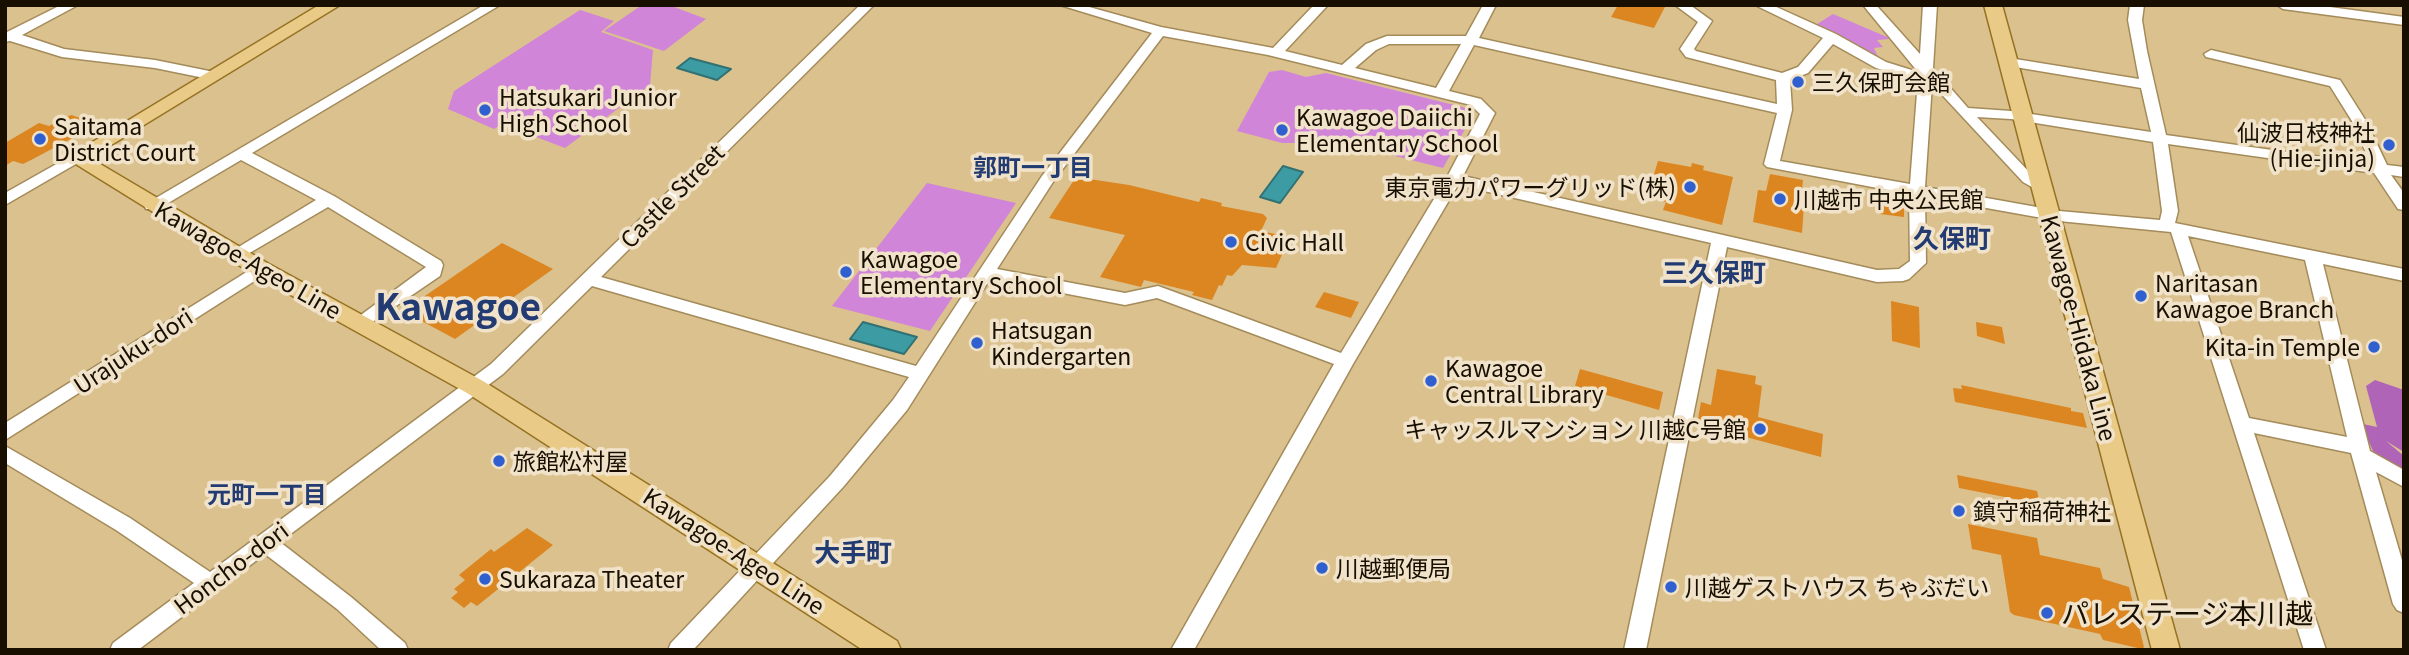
<!DOCTYPE html>
<meta charset="utf-8">
<style>
body{margin:0}
#map{position:relative;width:2409px;height:655px;overflow:hidden;background:#dbc18e;font-family:Georgia,serif}
canvas{display:block}
.frame{position:absolute;inset:0;border:7px solid #180f00;pointer-events:none}
</style>
<div id="map">
<canvas width="2409" height="655"></canvas>
<div class="frame"></div>
</div>
<script>
const c = document.querySelector('canvas').getContext('2d');
c.lineJoin = 'round';
function paint(path, color) {
  c.fillStyle = color;
  c.fill(path, 'evenodd');
}
function shape(rows) {
  const path = new Path2D();
  for (const r of rows) {
    path.moveTo(r[0], r[1]);
    for (let i = 2; i < r.length; i += 2) path.lineTo(r[i], r[i + 1]);
  }
  return path;
}
function strokePath(path, color, width, dash) {
  c.strokeStyle = color;
  c.lineWidth = width;
  c.lineCap = dash ? 'butt' : 'round';
  c.setLineDash(dash || []);
  c.stroke(path);
}
function write(font, color, halo, rows, align = 'center') {
  c.font = font + ' Georgia,"Noto Sans JP",serif';
  c.lineWidth = 7;
  c.setLineDash([]);
  c.textBaseline = 'middle';
  c.strokeStyle = halo;
  c.fillStyle = color;
  for (const [text, x, y, turn = 0] of rows) {
    c.save();
    c.translate(x, y);
    c.rotate((+turn || 0) * Math.PI / 180);
    c.textAlign = isNaN(turn) ? turn : align;
    if (halo) c.strokeText(text, 0, 0);
    c.fillText(text, 0, 0);
    c.restore();
  }
}
paint(shape([
 [642,5,669,5,706,19,664,51,604,31],
 [580,10,614,21,601,32,653,50,650,85,565,148,502,124,494,129,448,109,454,91],
 [1833,14,1887,37,1889,39,1877,40,1883,47,1874,48,1879,59,1814,26],
 [1282,70,1306,77,1326,73,1466,108,1472,117,1443,168,1332,140,1330,143,1282,143,1237,131,1269,72],
 [927,183,1016,203,930,331,832,306]
]), '#d185d8');
paint(shape([
 [2375,380,2404,390,2404,452,2386,441,2404,456,2404,474,2373,451,2366,435,2363,424,2377,427,2366,386]
]), '#b064b8');
const water = shape([
 [690,58,731,69,717,80,677,68,690,58],
 [1283,166,1303,172,1280,203,1260,197,1283,166],
 [863,322,917,337,904,354,850,339,863,322]
]);
paint(water, '#3c9ba3');
strokePath(water, '#317172', 2);
paint(shape([
 [1618,5,1666,5,1654,28,1611,17],
 [71,115,93,122,80,134,33,159,23,164,13,161,5,166,5,143,39,123,49,126],
 [1658,161,1691,167,1692,163,1704,166,1703,170,1733,177,1722,225,1663,210,1666,202,1647,197],
 [1770,174,1803,180,1802,190,1805,191,1802,233,1753,222,1758,190,1766,191],
 [1076,177,1129,185,1199,202,1201,198,1222,203,1221,206,1263,214,1267,218,1261,231,1290,237,1276,268,1242,265,1232,276,1227,275,1222,286,1219,285,1212,300,1192,295,1194,292,1144,280,1141,287,1100,277,1125,235,1049,218],
 [1883,192,1904,196,1904,217,1880,214],
 [502,243,553,269,455,339,403,311],
 [1324,292,1359,302,1351,318,1315,307],
 [1891,301,1919,307,1920,348,1892,341],
 [1976,322,2002,327,2005,344,1977,336],
 [1580,369,1663,392,1659,410,1575,386],
 [1717,369,1756,376,1755,384,1762,386,1758,417,1823,434,1821,457,1697,424,1701,402,1711,405],
 [1961,385,2071,408,2071,411,2083,413,2087,428,1955,402,1953,388,1962,389],
 [1957,475,2037,491,2040,504,1959,488],
 [1968,524,2037,538,2040,555,2100,568,2103,579,2129,587,2144,647,2142,649,2103,640,2100,634,2014,615,2010,612,2001,555,1972,549],
 [527,528,553,545,477,606,471,602,464,608,451,598,458,592,454,589,465,580,459,575,491,549,494,552]
]), '#db8621');
const minor = shape([
 [61,5,78,5,22,35,64,49,155,60,214,72,221,76,214,80,155,68,62,57,10,41,5,42,5,33,61,5],
 [484,5,500,5,252,153,334,196,441,261,443,265,440,276,365,327,353,327,350,323,426,267,328,207,241,258,235,260,227,254,316,200,241,160,158,209,146,209,144,205,484,5],
 [860,5,874,5,601,277,916,366,1042,176,1152,33,1060,5,1082,5,1161,27,1273,48,1314,5,1328,5,1285,51,1342,65,1366,44,1387,36,1466,36,1483,5,1496,5,1479,38,1777,104,1776,80,1686,57,1680,49,1698,22,1675,5,1690,5,1712,21,1694,49,1696,51,1782,73,1798,67,1823,38,1755,5,1772,5,1836,34,1886,62,1918,72,1863,5,1876,5,1920,54,1923,5,1937,5,1933,68,1968,108,2011,111,2151,132,2141,88,2009,66,2002,62,2009,58,2139,79,2128,20,2130,5,2144,5,2142,20,2147,51,2166,135,2371,164,2352,121,2330,86,2206,57,2204,54,2211,50,2340,80,2366,121,2387,165,2404,167,2404,177,2391,175,2404,193,2404,210,2398,209,2374,173,2168,144,2178,211,2175,223,2404,269,2404,281,2323,264,2370,451,2404,470,2404,487,2376,472,2404,567,2404,613,2397,610,2393,604,2351,453,2254,433,2326,650,2304,650,2171,232,2059,221,1925,197,1926,263,1909,279,1903,281,1877,282,1727,247,1646,650,1624,650,1711,243,1458,185,1353,364,1194,650,1171,650,1334,364,1157,298,1125,305,990,279,907,410,844,486,693,650,668,650,671,643,830,476,893,400,909,377,592,286,503,374,280,542,351,597,405,643,408,650,381,650,337,609,265,554,138,650,110,650,113,643,194,583,116,530,5,463,5,446,130,518,210,572,491,364,860,5],
 [1163,36,1268,55,1471,105,1480,114,1446,179,1341,353,1158,286,1125,293,997,269,1053,182,1163,36],
 [1389,44,1461,44,1436,88,1355,68,1376,50,1389,44],
 [1833,44,1876,68,1918,80,1910,184,1780,161,1792,110,1790,80,1808,73,1833,44],
 [1474,45,1777,113,1764,164,1767,167,1909,194,1910,261,1899,269,1877,270,1463,176,1495,113,1481,99,1449,91,1474,45],
 [1932,84,2023,182,2039,191,2045,189,2047,186,2045,183,2033,176,1977,117,2011,119,2153,142,2162,211,2160,220,2059,211,1925,187,1932,84],
 [2188,236,2305,260,2347,437,2249,418,2188,236],
 [2277,5,2315,5,2404,17,2404,25,2283,9,2277,5],
 [76,153,84,158,81,161,5,205,5,193,76,153],
 [261,263,269,269,267,273,5,440,5,423,261,263]
]);
const major = shape([
 [319,5,340,5,90,158,269,264,483,381,897,641,901,650,863,650,467,393,253,274,66,158,319,5],
 [1984,5,2002,5,2180,650,2152,650,1984,5]
]);
strokePath(minor, '#a48b5a', 3);
strokePath(major, '#967224', 3);
paint(minor, '#fff');
paint(major, '#e9cb87');
for (const [x, y, r, color] of [
 [1798,82,7,"#3060cf"],
 [485,110,7,"#3060cf"],
 [1282,130,7,"#3060cf"],
 [40,139,7,"#3060cf"],
 [2389,145,7,"#3060cf"],
 [1690,187,7,"#3060cf"],
 [1780,199,7,"#3060cf"],
 [1231,242,7,"#3060cf"],
 [846,272,7,"#3060cf"],
 [2141,296,7,"#3060cf"],
 [977,343,7,"#3060cf"],
 [2374,347,7,"#3060cf"],
 [1431,381,7,"#3060cf"],
 [1760,429,7,"#3060cf"],
 [499,461,7,"#3060cf"],
 [1959,511,7,"#3060cf"],
 [1322,568,7,"#3060cf"],
 [485,579,7,"#3060cf"],
 [1671,587,7,"#3060cf"],
 [2047,613,7,"#3060cf"]
]) {
  const dot = new Path2D();
  dot.arc(x, y, r, 0, 2 * Math.PI);
  c.fillStyle = color;
  c.fill(dot);
  strokePath(dot, '#f1e3ca', 2.5);
}
write('23px', '#180f00', '#f1e3ca', [
 ["三久保町会館",1812,82],
 ["Hatsukari Junior",499,97],
 ["High School",499,123],
 ["Kawagoe Daiichi",1296,117],
 ["Elementary School",1296,143],
 ["Saitama",54,126],
 ["District Court",54,152],
 ["仙波日枝神社",2375,132,"right"],
 ["(Hie-jinja)",2375,158,"right"],
 ["東京電力パワーグリッド(株)",1676,187,"right"],
 ["川越市 中央公民館",1794,199],
 ["Civic Hall",1245,242],
 ["Kawagoe",860,259],
 ["Elementary School",860,285],
 ["Naritasan",2155,283],
 ["Kawagoe Branch",2155,309],
 ["Hatsugan",991,330],
 ["Kindergarten",991,356],
 ["Kita-in Temple",2360,347,"right"],
 ["Kawagoe",1445,368],
 ["Central Library",1445,394],
 ["キャッスルマンション 川越C号館",1746,429,"right"],
 ["旅館松村屋",513,461],
 ["鎮守稲荷神社",1973,511],
 ["川越郵便局",1336,568],
 ["Sukaraza Theater",499,579],
 ["川越ゲストハウス ちゃぶだい",1685,587]
], 'left');
write('23px', '#180f00', '#f1e3ca', [
 ["Castle Street",672,196,-45],
 ["Kawagoe-Ageo Line",248,260,30],
 ["Kawagoe-Hidaka Line",2079,328,75],
 ["Urajuku-dori",133,351,-33],
 ["Kawagoe-Ageo Line",734,551,33],
 ["Honcho-dori",231,568,-37]
]);
write('bold 24px', '#223b72', '#f1e3ca', [
 ["郭町一丁目",1033,167],
 ["元町一丁目",267,494]
]);
write('bold 26px', '#223b72', '#f1e3ca', [
 ["久保町",1952,238],
 ["三久保町",1714,272],
 ["大手町",853,552]
]);
write('28px', '#180f00', '#f1e3ca', [
 ["パレステージ本川越",2061,613]
], 'left');
write('bold 37px', '#223b72', '#f1e3ca', [
 ["Kawagoe",458,306]
]);
</script>
